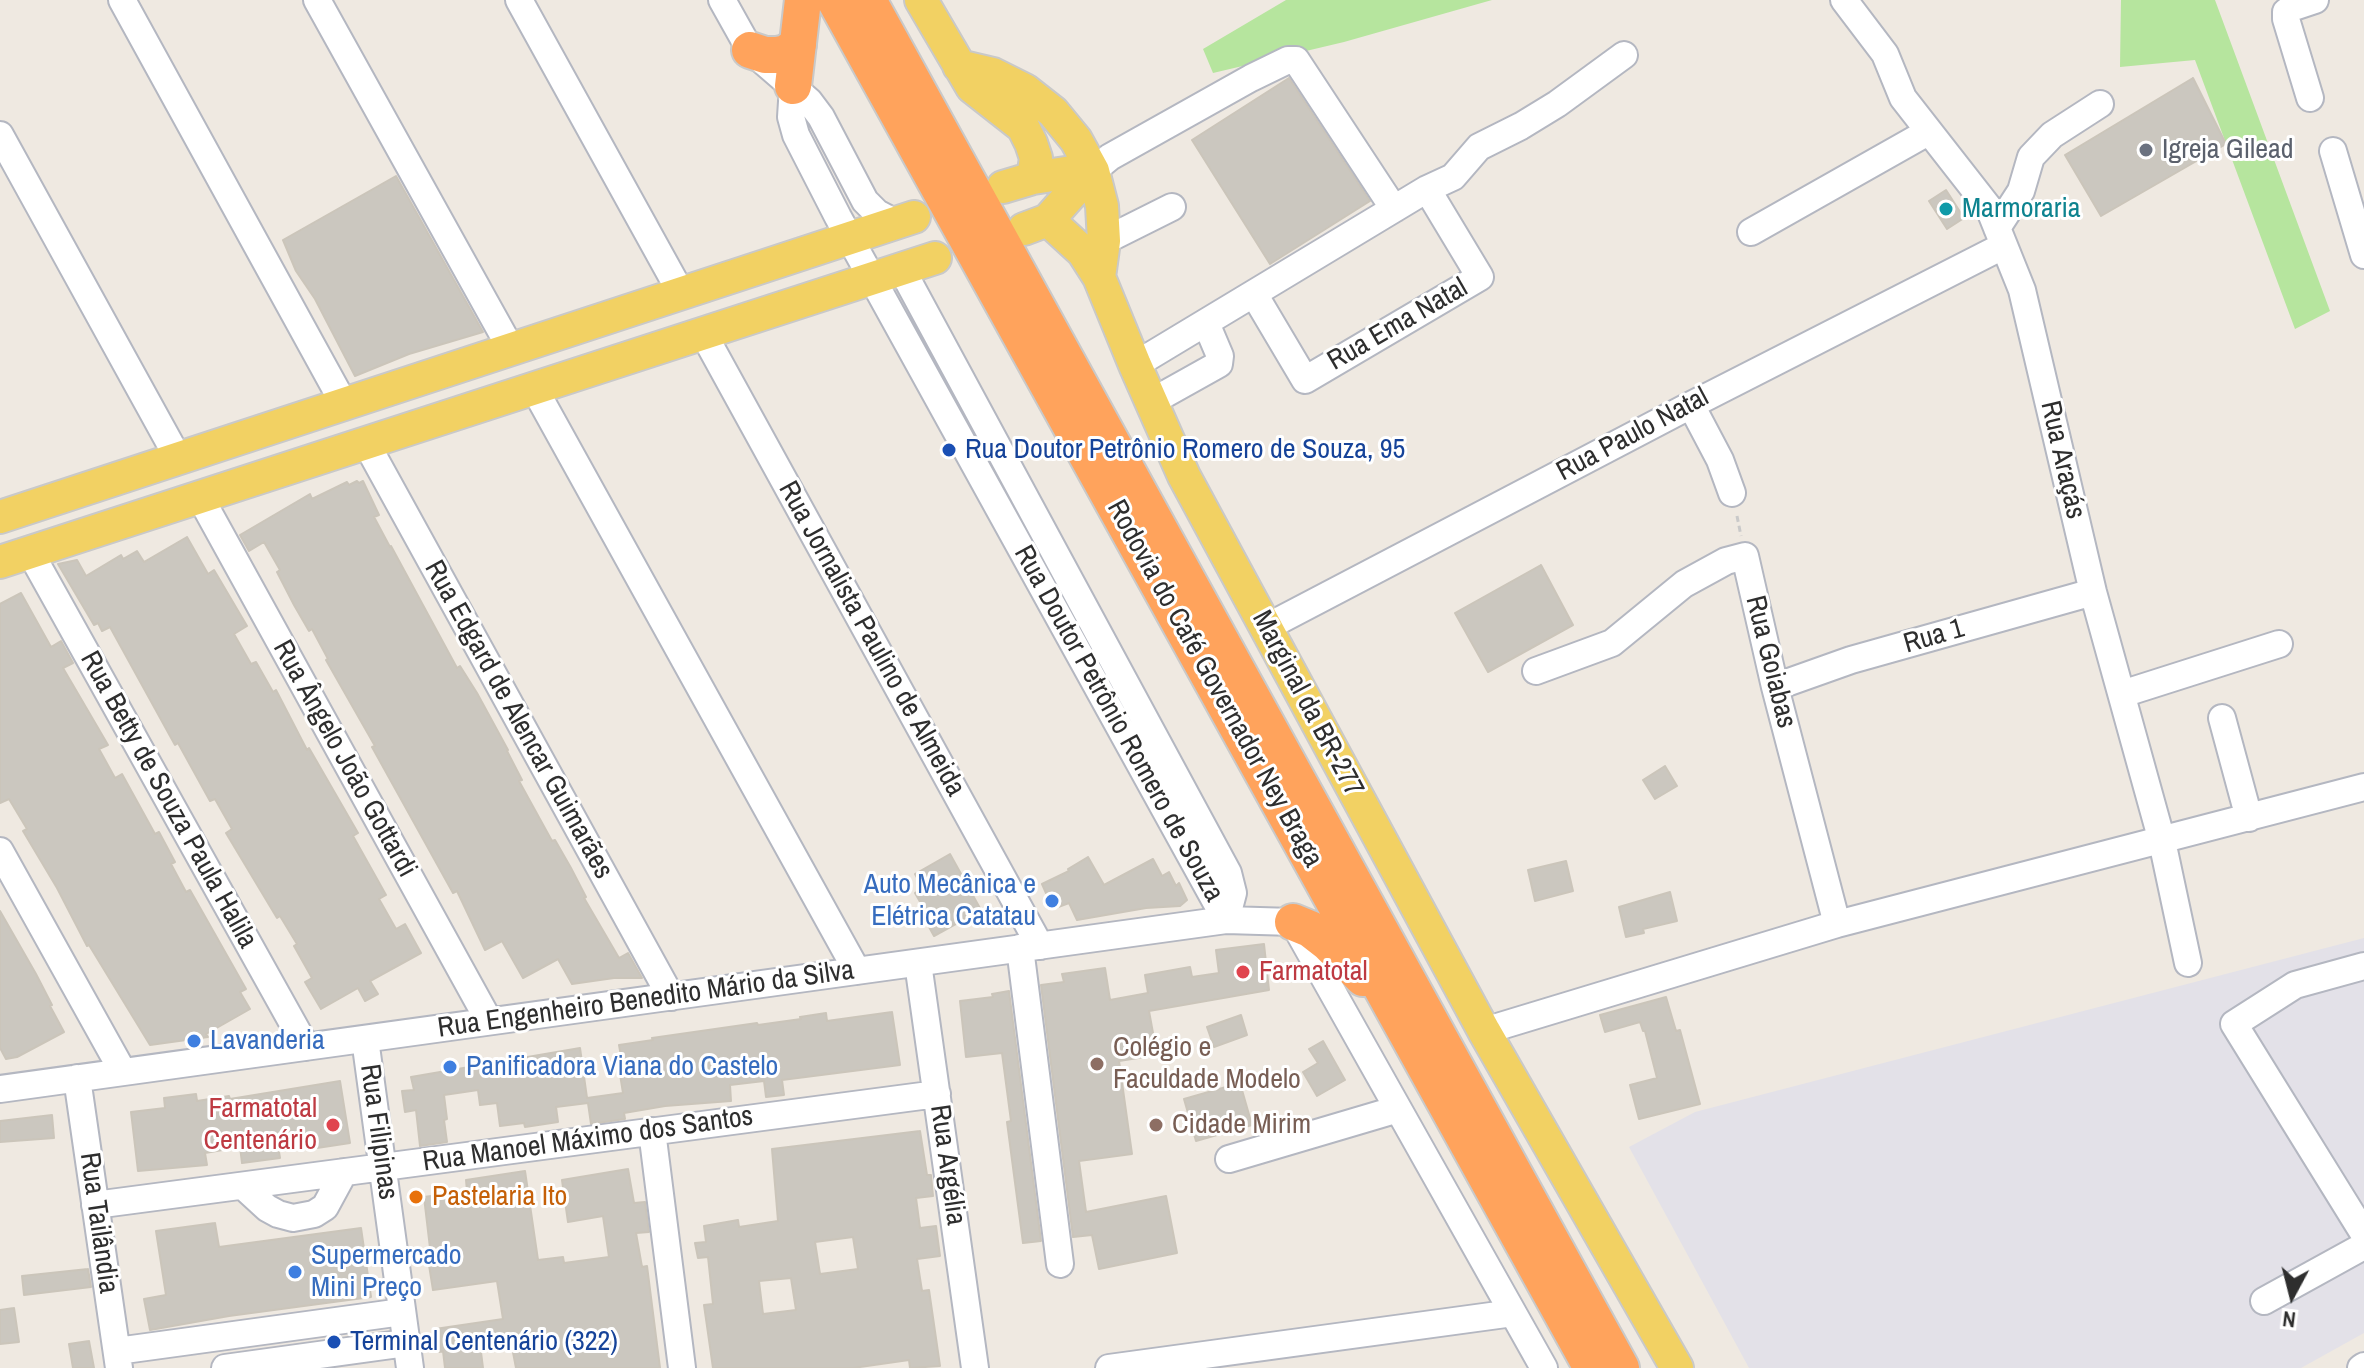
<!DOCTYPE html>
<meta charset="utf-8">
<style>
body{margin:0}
#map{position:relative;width:2364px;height:1368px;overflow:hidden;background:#efe9e1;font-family:"Archivo Narrow",sans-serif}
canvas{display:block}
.north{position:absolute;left:2252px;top:1256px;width:80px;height:80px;-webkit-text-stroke:6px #fff;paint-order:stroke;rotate:187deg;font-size:22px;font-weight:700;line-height:32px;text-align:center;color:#2e2e2e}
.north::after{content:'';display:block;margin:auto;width:28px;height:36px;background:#2e2e2e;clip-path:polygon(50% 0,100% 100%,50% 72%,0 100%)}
</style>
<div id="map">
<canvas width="2364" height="1368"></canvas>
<div class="north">N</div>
</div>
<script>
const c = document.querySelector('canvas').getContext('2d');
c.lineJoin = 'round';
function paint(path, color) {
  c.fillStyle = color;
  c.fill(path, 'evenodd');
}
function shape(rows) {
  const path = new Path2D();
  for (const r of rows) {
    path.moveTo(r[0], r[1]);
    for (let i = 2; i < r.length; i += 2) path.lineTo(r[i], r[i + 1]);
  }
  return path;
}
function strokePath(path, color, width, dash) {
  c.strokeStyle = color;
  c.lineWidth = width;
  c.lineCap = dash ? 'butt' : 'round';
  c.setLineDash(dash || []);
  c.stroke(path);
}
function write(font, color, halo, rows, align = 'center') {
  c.font = font + ' "Archivo Narrow",sans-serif';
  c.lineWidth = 6;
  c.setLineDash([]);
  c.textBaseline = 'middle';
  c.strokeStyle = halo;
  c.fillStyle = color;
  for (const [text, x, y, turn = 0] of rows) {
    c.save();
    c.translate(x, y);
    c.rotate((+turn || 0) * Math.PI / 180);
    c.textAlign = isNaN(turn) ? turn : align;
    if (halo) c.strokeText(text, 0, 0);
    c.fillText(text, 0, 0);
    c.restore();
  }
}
paint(shape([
 [2364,938,2364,1333,2301,1368,1749,1368,1629,1147,1695,1112]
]), '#e3e1e8');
paint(shape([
 [1286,0,1492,0,1344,42,1213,73,1203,49],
 [2121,0,2215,0,2330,311,2295,329,2195,60,2120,67]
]), '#b6e59e');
const building = shape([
 [1289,78,1370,201,1270,264,1192,140,1289,78],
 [2193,78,2226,144,2101,216,2065,155,2193,78],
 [396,176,483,332,409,354,355,376,315,299,296,271,283,240,396,176],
 [1946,190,1964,218,1947,229,1929,201,1946,190],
 [357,481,359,483,363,481,379,515,374,517,390,547,391,546,457,668,460,666,477,693,508,750,507,751,522,780,519,781,552,841,555,840,571,868,586,897,584,898,619,958,628,953,642,978,614,978,572,984,558,959,523,978,502,941,485,950,457,891,453,893,372,747,375,746,326,660,328,659,312,629,309,631,294,605,277,572,280,570,264,542,249,551,240,535,310,494,312,499,347,482,349,485,357,481],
 [187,537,208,574,214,570,247,626,234,634,251,664,256,662,273,692,276,690,307,750,309,748,358,833,353,836,386,895,379,899,396,929,405,924,421,953,370,981,378,994,365,1001,358,988,321,1009,305,982,312,978,294,946,297,944,280,916,277,918,226,833,232,829,215,799,210,801,178,743,175,745,110,627,102,631,98,623,94,625,58,564,77,560,86,576,121,555,123,559,137,551,144,562,187,537],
 [1541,565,1573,625,1488,672,1455,613,1541,565],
 [21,593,51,647,61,641,73,663,63,668,108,745,99,749,115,778,122,774,155,834,159,832,175,862,171,864,186,892,190,890,246,989,240,992,250,1009,206,1034,208,1037,150,1045,89,945,87,946,57,888,23,831,27,829,9,799,0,803,0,604,21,593],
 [1665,766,1677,786,1655,799,1643,780,1665,766],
 [950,854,981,910,934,936,919,909,923,907,915,893,923,889,915,874,950,854],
 [1088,857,1104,885,1153,859,1162,876,1169,872,1176,886,1179,883,1187,900,1180,906,1146,908,1077,920,1069,903,1053,909,1042,884,1069,871,1068,869,1088,857],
 [1566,861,1573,891,1535,901,1528,870,1566,861],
 [1670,892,1677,921,1643,929,1644,933,1626,937,1619,907,1670,892],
 [0,911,36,974,52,1005,50,1006,64,1032,17,1057,6,1059,0,1048,0,911],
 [1264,944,1269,990,1149,1011,1157,1055,1119,1061,1132,1154,1079,1161,1086,1212,1166,1196,1177,1253,1099,1269,1092,1235,1073,1237,1041,985,1064,982,1062,974,1105,968,1110,1000,1148,993,1145,975,1190,967,1192,977,1219,973,1216,950,1264,944],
 [1009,991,1041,1241,1023,1243,1007,1122,1011,1121,1002,1053,966,1057,960,1001,993,997,992,994,1009,991],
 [1666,997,1676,1031,1680,1030,1700,1104,1639,1119,1630,1085,1657,1078,1645,1031,1643,1031,1640,1022,1605,1032,1600,1015,1666,997],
 [892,1012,900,1065,782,1080,784,1095,766,1097,764,1081,730,1085,731,1101,665,1106,624,1113,625,1119,591,1124,588,1103,556,1107,558,1122,525,1127,524,1123,500,1126,497,1103,480,1105,478,1090,444,1095,447,1119,444,1120,447,1142,420,1146,416,1110,405,1112,402,1091,414,1090,411,1077,580,1048,587,1098,623,1093,619,1068,623,1067,619,1045,653,1040,652,1038,757,1023,758,1025,801,1019,800,1017,826,1013,827,1021,892,1012],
 [1241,1015,1247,1035,1214,1047,1207,1027,1241,1015],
 [1323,1041,1345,1080,1317,1096,1303,1072,1318,1063,1309,1049,1323,1041],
 [340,1081,350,1143,317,1148,315,1140,278,1146,280,1158,242,1163,240,1147,205,1153,207,1165,138,1171,131,1112,165,1108,164,1098,196,1094,197,1101,229,1096,230,1099,340,1081],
 [1240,1083,1252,1125,1196,1141,1184,1099,1240,1083],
 [52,1115,54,1138,0,1142,0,1121,52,1115],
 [920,1131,927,1175,931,1175,933,1196,916,1198,920,1228,936,1226,940,1256,917,1259,922,1291,929,1290,940,1366,910,1368,909,1360,853,1368,713,1368,704,1305,713,1304,708,1257,698,1258,695,1243,706,1242,704,1226,738,1220,739,1227,778,1221,772,1149,920,1131],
 [853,1237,858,1269,820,1274,815,1242,853,1237],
 [791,1278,796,1310,763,1314,759,1281,791,1278],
 [628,1169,634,1203,645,1202,649,1232,636,1233,642,1267,647,1266,660,1368,516,1368,512,1347,481,1352,483,1368,445,1368,443,1351,439,1352,435,1329,503,1319,497,1281,433,1290,429,1265,432,1265,424,1197,467,1191,466,1180,525,1171,538,1260,563,1257,564,1263,609,1257,603,1216,568,1222,562,1180,628,1169],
 [215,1223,219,1247,361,1228,371,1297,229,1316,150,1330,144,1299,166,1295,156,1231,215,1223],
 [88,1269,91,1287,24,1295,22,1276,88,1269],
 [14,1308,19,1342,0,1344,0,1310,14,1308],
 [89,1341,94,1368,73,1368,69,1344,89,1341]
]);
paint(building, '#cbc7bf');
strokePath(building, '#cbc5ba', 2);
const minor = shape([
 [122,0,344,404],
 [317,0,511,349],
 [519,0,681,293],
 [722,0,750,50,809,101,821,117,865,201,877,213,896,223],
 [1844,0,1885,54,1903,98,1989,208,2022,290,2093,592,2162,841,2188,963],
 [793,86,791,117,796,135,838,217,1226,920],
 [2310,98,2286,19,2286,12,2291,8,2315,0],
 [0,135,178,458],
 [2333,151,2364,255],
 [1093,171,1110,157,1251,78,1288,60,1296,60,1394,209],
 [1997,228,2021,191,2031,157,2052,135,2100,104],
 [1751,232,1928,132],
 [1104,241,1172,207],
 [901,268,1228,873,1233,893,1226,920],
 [1254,294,1305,380,1480,277,1427,189],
 [703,333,1040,946],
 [1135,365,1427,189,1453,177,1479,147,1521,126,1557,104,1624,55],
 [534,388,857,971],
 [1151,402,1219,364,1220,356,1206,323],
 [1691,405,1720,460,1732,493],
 [366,443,671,997],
 [200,497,489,1021],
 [30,552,306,1047],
 [1265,628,1691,405,2003,246],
 [1536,671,1612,643,1684,584,1726,561,1745,556,1775,687,1837,924],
 [1775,687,1851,660,2093,592],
 [2122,694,2279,644],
 [2222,718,2249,818],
 [0,851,123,1072],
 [1020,948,1060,1264],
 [918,963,975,1368],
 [2364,966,2295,985,2234,1024,2364,1234],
 [1484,1031,1837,924,2364,787],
 [365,1039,410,1368],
 [77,1078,119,1368],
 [0,1089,1226,920,1293,922,1544,1368],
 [652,1131,682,1368],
 [1229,1159,1398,1109],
 [243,1186,267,1208,278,1214,293,1218,314,1214,325,1207,344,1172],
 [95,1205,937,1094],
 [2264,1301,2364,1246],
 [117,1351,402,1312],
 [225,1368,406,1343],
 [1109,1368,1513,1313],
 [2361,1368,2364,1366]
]);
const major = shape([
 [921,0,972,87,1023,127,1031,143,1036,158,1033,178],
 [959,66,993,74,1025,90,1053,112,1076,140,1093,171,1102,206,1104,241,1099,277],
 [1003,187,1033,178,1072,172],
 [1048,220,1083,252,1099,277,1135,365,1184,476,1484,1031,1677,1368],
 [1024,229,1048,220,1079,185],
 [0,517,914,217],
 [0,562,935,258]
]);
const highway = shape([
 [835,0,1592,1368],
 [868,0,1621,1368],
 [750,50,765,55,777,55,786,53,798,45],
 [793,86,803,0],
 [1293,922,1310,929,1328,943,1363,978]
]);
strokePath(minor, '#b4b7c1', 30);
strokePath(major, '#c9c9c9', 36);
strokePath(highway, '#c9c9c9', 40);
strokePath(shape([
 [1737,516,1741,536]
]), '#c9c9c9', 3, [6, 4]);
strokePath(minor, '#fff', 26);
strokePath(major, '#f2d163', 32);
strokePath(highway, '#ffa35c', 36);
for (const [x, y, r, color] of [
 [2146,150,8,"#6b7280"],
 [1946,209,8,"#0f9aa8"],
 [949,450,8,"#1a4fb4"],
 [1052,901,8,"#3f7fe0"],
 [1243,972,8,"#e0444e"],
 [194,1041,8,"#3f7fe0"],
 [1097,1064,8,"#8d6e63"],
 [450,1067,8,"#3f7fe0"],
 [333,1125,8,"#e0444e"],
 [1156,1125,8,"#8d6e63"],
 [416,1197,8,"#e8710a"],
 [295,1272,8,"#3f7fe0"],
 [334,1342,8,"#1a4fb4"]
]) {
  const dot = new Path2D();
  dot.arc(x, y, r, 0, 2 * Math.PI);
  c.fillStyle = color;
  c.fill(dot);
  strokePath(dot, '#fff', 3);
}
write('28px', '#5b616d', '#fff', [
 ["Igreja Gilead",2162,150]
], 'left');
write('28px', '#0d838f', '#fff', [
 ["Marmoraria",1962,209]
], 'left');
write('28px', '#2e2e2e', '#fff', [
 ["Rua Ema Natal",1398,325,-30],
 ["Rua Paulo Natal",1633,435,-28],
 ["Rua Araçás",2062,460,77],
 ["Rua 1",1934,637,-16],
 ["Rua Jornalista Paulino de Almeida",871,639,61],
 ["Rua Goiabas",1770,662,76],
 ["Rodovia do Café Governador Ney Braga",1214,684,61],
 ["Marginal da BR-277",1307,704,62],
 ["Rua Edgard de Alencar Guimarães",518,720,61],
 ["Rua Doutor Petrônio Romero de Souza",1118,724,61],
 ["Rua Ângelo João Gottardi",344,759,61],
 ["Rua Betty de Souza Paula Halila",168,800,61],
 ["Rua Engenheiro Benedito Mário da Silva",646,1000,-8],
 ["Rua Filipinas",378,1132,82],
 ["Rua Manoel Máximo dos Santos",588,1140,-8],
 ["Rua Argélia",947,1165,82],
 ["Rua Tailândia",98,1223,82]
]);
write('28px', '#164399', '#fff', [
 ["Rua Doutor Petrônio Romero de Souza, 95",965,450],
 ["Terminal Centenário (322)",350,1342]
], 'left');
write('28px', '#366cbe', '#fff', [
 ["Auto Mecânica e",1036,885,"right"],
 ["Elétrica Catatau",1036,917,"right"],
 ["Lavanderia",210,1041],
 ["Panificadora Viana do Castelo",466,1067],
 ["Supermercado",311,1256],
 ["Mini Preço",311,1288]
], 'left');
write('28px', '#be3a42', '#fff', [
 ["Farmatotal",1259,972],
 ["Farmatotal",317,1109,"right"],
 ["Centenário",317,1141,"right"]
], 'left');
write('28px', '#785e54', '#fff', [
 ["Colégio e",1113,1048],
 ["Faculdade Modelo",1113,1080],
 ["Cidade Mirim",1172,1125]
], 'left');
write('28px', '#c56008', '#fff', [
 ["Pastelaria Ito",432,1197]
], 'left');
</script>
